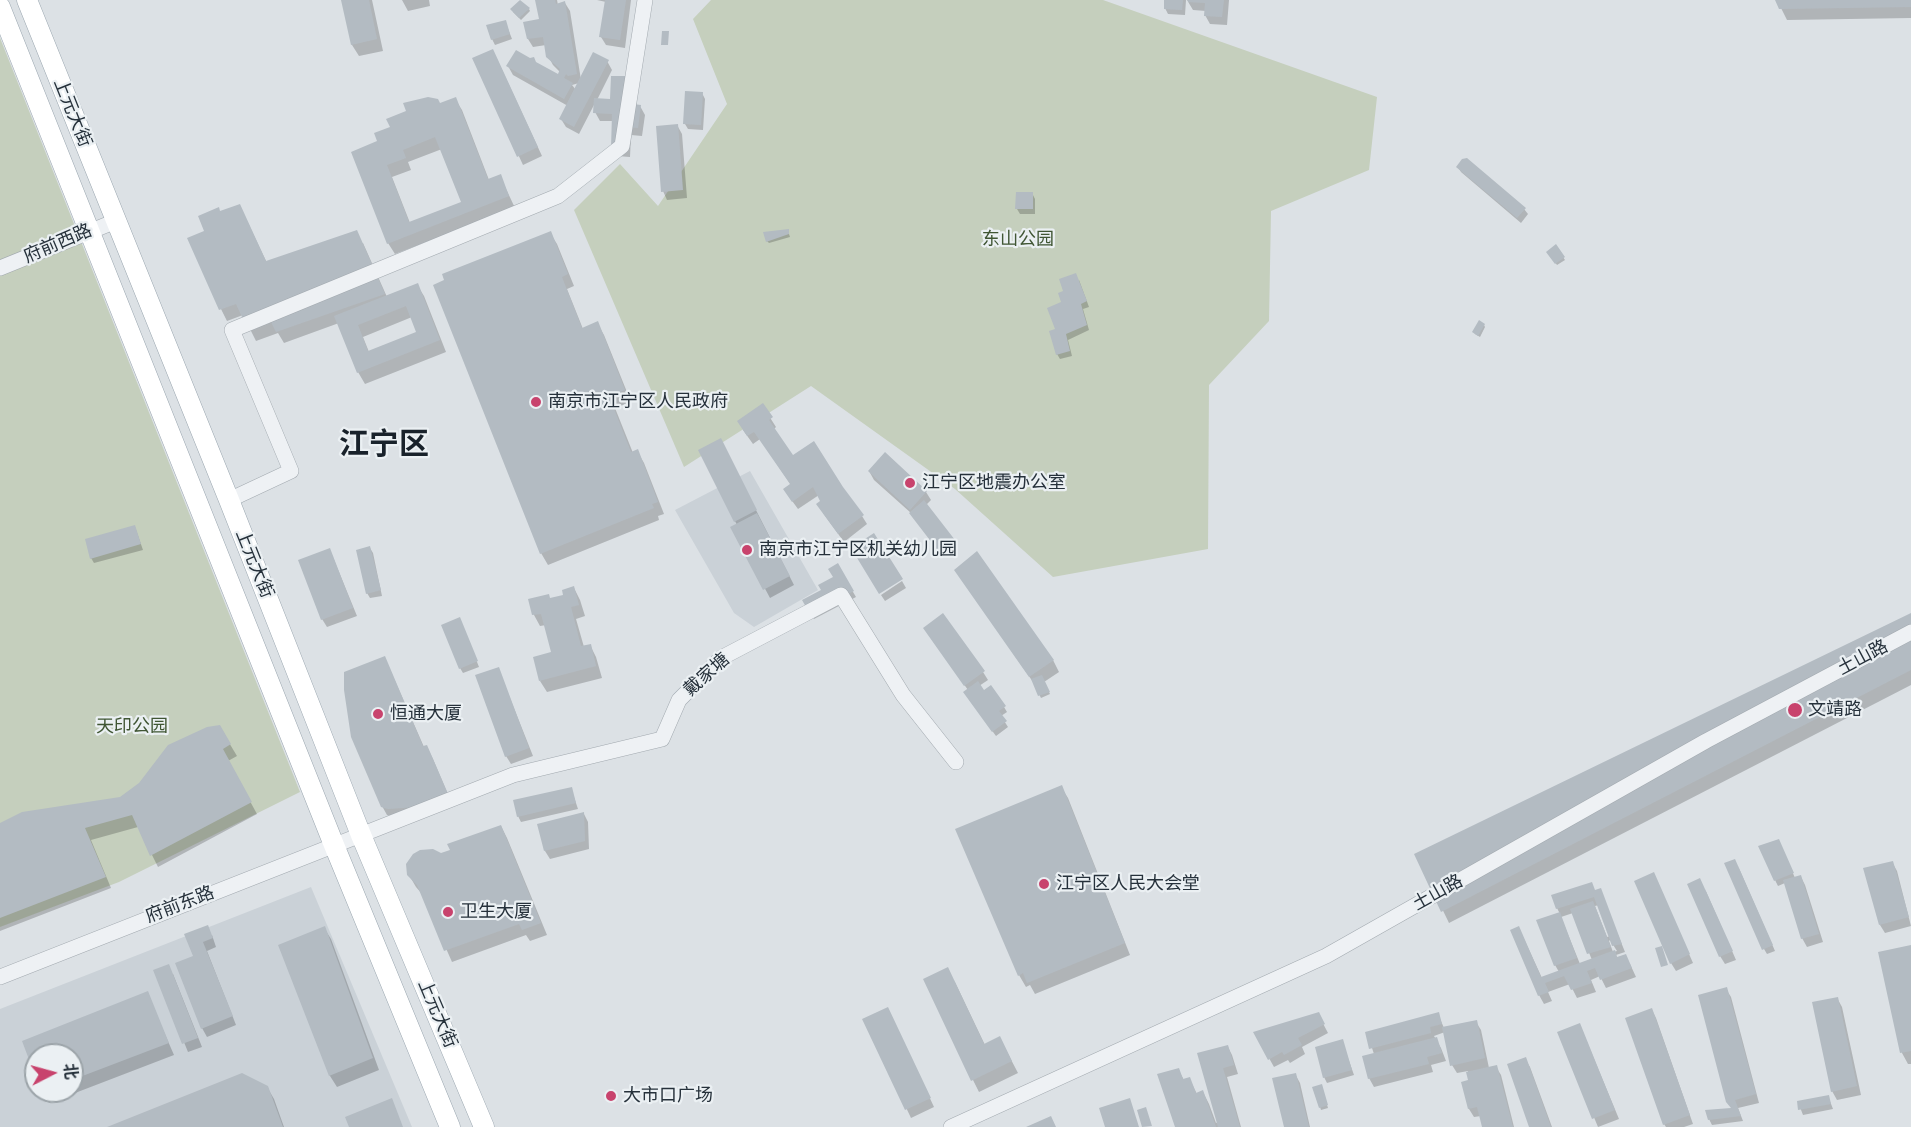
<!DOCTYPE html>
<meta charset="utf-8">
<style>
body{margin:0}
#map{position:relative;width:1911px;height:1127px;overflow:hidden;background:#dce1e5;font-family:Helvetica,"Noto Sans SC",sans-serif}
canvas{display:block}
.north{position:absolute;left:24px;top:1043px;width:60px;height:60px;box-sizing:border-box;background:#ebf0f3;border:2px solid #9ca4a9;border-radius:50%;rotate:84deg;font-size:16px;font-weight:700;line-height:24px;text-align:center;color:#26313b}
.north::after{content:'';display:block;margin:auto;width:21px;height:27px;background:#c8436d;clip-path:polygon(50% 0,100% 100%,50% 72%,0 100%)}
</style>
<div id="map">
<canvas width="1911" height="1127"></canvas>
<div class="north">北</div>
</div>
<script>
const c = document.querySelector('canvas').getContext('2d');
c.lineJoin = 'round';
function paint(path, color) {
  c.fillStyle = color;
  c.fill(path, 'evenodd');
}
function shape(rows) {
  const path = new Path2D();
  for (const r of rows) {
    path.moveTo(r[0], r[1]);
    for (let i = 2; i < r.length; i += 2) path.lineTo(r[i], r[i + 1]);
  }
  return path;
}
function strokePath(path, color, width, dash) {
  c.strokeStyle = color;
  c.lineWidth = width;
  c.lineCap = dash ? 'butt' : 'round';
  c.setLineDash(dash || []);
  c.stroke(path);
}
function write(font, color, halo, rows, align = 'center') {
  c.font = font + ' Helvetica,"Noto Sans SC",sans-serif';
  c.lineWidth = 4.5;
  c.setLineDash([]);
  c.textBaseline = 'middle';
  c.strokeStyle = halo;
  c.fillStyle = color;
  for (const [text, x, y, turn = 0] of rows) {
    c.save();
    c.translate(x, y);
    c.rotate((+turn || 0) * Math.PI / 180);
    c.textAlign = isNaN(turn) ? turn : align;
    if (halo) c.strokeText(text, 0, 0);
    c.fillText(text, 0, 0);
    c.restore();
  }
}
paint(shape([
 [750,471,818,590,754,627,734,613,675,510],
 [311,887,412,1127,0,1127,0,1009],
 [36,1055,72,1055,72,1091,36,1091]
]), '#cad1d7');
paint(shape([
 [711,0,1103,0,1377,97,1369,170,1271,211,1269,321,1209,385,1208,549,1053,577,955,489,811,386,684,467,574,210,620,164,658,206,727,104,693,19],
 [0,38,300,792,119,882,0,927]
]), '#c5cfbd');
paint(shape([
 [342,0,372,0,383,51,359,56,352,45],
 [402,0,429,0,430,6,408,11],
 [536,0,557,0,558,5,565,3,570,11,581,80,607,61,612,70,597,100,612,100,637,86,637,106,640,106,645,115,642,136,631,135,630,157,617,156,613,121,600,121,595,112,595,103,579,134,566,127,561,119,568,106,513,75,508,66,558,76,560,72,553,65,548,56,546,45,533,47,528,39,525,23,541,20],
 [579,83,576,90,572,85],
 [597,0,631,0,625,48,606,45,601,37,606,2],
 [1166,0,1186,0,1185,15,1168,14,1165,8],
 [1187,0,1229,0,1227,25,1210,24,1205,15,1206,11,1193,10],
 [1777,0,1911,0,1911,18,1787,20],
 [529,9,530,11,521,20,513,12],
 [505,21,512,39,495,45,492,39],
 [474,59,497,59,542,156,523,165],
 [702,93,705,99,703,130,688,129,685,124],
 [455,99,462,110,489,180,500,176,515,208,395,254,388,243,379,142,392,128],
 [442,149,463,203,410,223,392,177,411,170,408,162],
 [677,125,682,134,687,198,667,200,663,191],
 [1458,167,1524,209,1528,214,1521,223,1461,172],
 [1032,193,1035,199,1035,214,1020,214,1017,209],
 [240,206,267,263,363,243,387,297,417,285,424,296,446,352,365,384,358,372,339,323,284,343,278,333,256,341,243,315,227,321,221,309,206,232,220,213],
 [412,317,418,333,369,352,363,337],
 [788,231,790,237,769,243,767,241],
 [550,233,557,244,574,286,567,289,583,329,597,323,604,335,631,402,615,408,633,453,637,451,644,463,664,514,658,516,659,520,548,565,541,553],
 [1556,247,1565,260,1557,265,1548,252],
 [1079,280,1089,307,1083,309,1089,330,1068,340,1072,356,1060,359,1057,354,1063,303],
 [1484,325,1485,327,1480,337,1475,334,1474,332],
 [762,405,776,427,774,429,793,457,841,487,862,516,867,524,844,542,823,513,822,501,819,495,798,509,790,498,791,485,760,439,753,444,743,430],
 [725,449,794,585,770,598,732,527,737,525,700,451],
 [869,471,926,492,931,500,926,505,957,546,943,557,911,513,874,480],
 [135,527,143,550,94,563,91,558],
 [370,548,373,553,382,596,370,598,367,593],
 [330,550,357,616,327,627,322,619],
 [837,565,856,597,814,619,804,601,823,591,835,578],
 [956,571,1053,660,1059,672,1044,682,1050,694,1041,698,1033,682],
 [902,581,906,588,885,601,881,595],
 [574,588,580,600,585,616,576,619,584,647,590,645,596,657,602,678,547,692,540,681,553,653,546,625,540,626,534,615,530,600,550,600,565,596],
 [1911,615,1911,685,1449,923,1416,855],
 [462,624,479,667,463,673,460,668],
 [930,637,983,672,988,680,979,686,984,692,1004,707,1007,712,1001,716,1008,727,996,736,968,698,968,690],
 [385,658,424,747,427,747,433,759,452,804,393,817,387,815,382,806],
 [498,668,533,756,511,764,506,756],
 [219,726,237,756,228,761,257,814,158,867,138,827,91,840,111,888,0,931,0,825,120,798],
 [1061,787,1068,798,1130,955,1035,994,1030,985,1026,987,1019,975],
 [571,788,578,809,521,822,518,816],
 [584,814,588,822,589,849,550,859,545,851,538,825],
 [501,826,507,838,547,935,530,941,526,935,452,962,422,894,416,887,409,875,441,855],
 [1781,846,1795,878,1801,877,1805,885,1823,942,1807,947,1802,938,1785,883,1778,886,1775,880],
 [1892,862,1897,871,1911,926,1885,933,1880,925],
 [1738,866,1775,951,1767,954,1764,949],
 [1658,883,1693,963,1676,971,1671,963],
 [1705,889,1736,960,1725,964,1720,956],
 [1600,890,1625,952,1616,955,1618,959,1630,964,1636,977,1606,988,1600,976,1591,980,1596,992,1577,998,1570,984,1548,992,1552,1001,1544,1004,1539,995,1519,928,1542,978,1559,972,1555,965,1560,914,1557,908],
 [1599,905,1610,936,1607,937,1595,906],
 [1573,913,1592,960,1580,964,1561,917],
 [1610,940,1617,951,1613,952,1609,941],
 [324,928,331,939,379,1070,337,1087,330,1076,280,946],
 [186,935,212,935,216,947,207,951,236,1025,207,1037,202,1028,194,957],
 [1911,948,1911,1064,1908,1064,1902,1053,1880,953],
 [155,971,173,974,202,1047,188,1052],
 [954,980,985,1045,1006,1050,1018,1073,979,1092,973,1080],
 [1726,989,1731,997,1759,1103,1738,1108,1743,1121,1712,1125,1709,1119,1732,1109],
 [147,993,174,1055,49,1103,42,1091,72,1091,72,1055,36,1055,36,1074,24,1042],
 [1837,998,1842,1007,1861,1095,1837,1100,1832,1091],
 [1652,1010,1656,1018,1693,1124,1684,1127,1666,1127,1664,1124],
 [1318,1014,1328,1033,1302,1047,1305,1054,1290,1063,1288,1060,1274,1067,1255,1033],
 [1438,1014,1444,1028,1476,1022,1481,1030,1489,1068,1496,1067,1501,1075,1514,1127,1484,1127,1481,1116,1474,1117,1469,1109,1463,1083,1470,1081,1468,1071,1457,1073,1452,1065,1445,1032,1434,1036,1441,1048,1446,1061,1431,1065,1433,1072,1374,1087,1369,1078,1374,1054,1367,1033],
 [892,1017,934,1107,911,1118,864,1019],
 [1580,1025,1619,1119,1598,1127,1559,1033],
 [1342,1041,1354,1075,1327,1083,1324,1077],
 [1228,1047,1232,1055,1238,1074,1227,1077,1241,1127,1176,1127,1178,1069,1184,1080,1189,1078,1197,1094,1203,1092,1209,1104,1216,1123,1218,1122,1199,1054],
 [1525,1059,1530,1067,1552,1127,1531,1127],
 [1295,1074,1300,1083,1310,1127,1285,1127],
 [267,1087,274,1099,284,1127,111,1127],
 [1314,1088,1322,1088,1328,1108,1321,1110],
 [1828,1096,1833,1109,1803,1115,1798,1102]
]), '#0003');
paint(shape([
 [341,0,369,0,377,39,351,45],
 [520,0,530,8,519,18,510,9],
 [535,0,555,0,556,4,565,1,577,74,568,76,566,74,564,78,573,83,564,99,506,66,516,50,530,58,534,57,536,62,558,74,560,69,546,57,543,37,527,39,523,22,539,19],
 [605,0,626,0,620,40,599,37],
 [1164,0,1183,0,1182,10,1164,9],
 [1188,0,1224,0,1222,17,1204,16,1205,3,1188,2],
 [1775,0,1911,0,1911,7,1779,9],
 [506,20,510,34,491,40,486,25],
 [662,31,669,31,668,45,661,45],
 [493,49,538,147,517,157,472,58],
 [593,52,609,60,574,127,559,119],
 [611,76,633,76,633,104,641,105,638,128,626,127,611,148,612,114,593,113,594,98,610,99],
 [685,91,703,92,701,125,683,124],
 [428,97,438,99,440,103,456,97,488,179,501,174,509,196,387,244,351,152,377,141,374,133,390,127,386,119,406,111,403,103],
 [435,137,461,202,409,222,387,165,406,158,403,150],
 [678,124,683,190,661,192,656,126],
 [1467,158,1526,208,1517,218,1456,167,1462,159],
 [1016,192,1033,192,1033,209,1015,209],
 [240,204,266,261,357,230,385,294,276,332,271,322,248,330,236,304,219,310,187,238,204,231,198,216,219,207,220,211],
 [789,229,789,234,766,242,763,232],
 [551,231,568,274,562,277,582,328,598,321,625,390,609,396,631,452,638,449,658,502,652,504,654,508,540,554,433,285,444,280,442,274],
 [1556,244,1565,257,1555,264,1546,252],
 [1076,273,1087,301,1081,304,1087,325,1066,334,1070,351,1056,355,1049,331,1055,329,1047,308,1061,302,1058,293,1063,291,1059,279],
 [418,283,440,340,357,373,334,316],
 [406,306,416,332,368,351,358,325],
 [1479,320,1485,324,1478,336,1472,332],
 [763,403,773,417,769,420,793,455,814,441,843,487,864,515,838,534,816,504,820,501,813,487,792,502,783,489,790,484,754,432,747,436,737,421],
 [721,438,757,510,734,522,698,450],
 [885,452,927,491,910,510,868,471],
 [924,500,955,540,939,552,909,513],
 [757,513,790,576,763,590,730,527],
 [135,525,141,544,90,559,85,539],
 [874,533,903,579,879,594,851,548],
 [370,546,381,590,366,594,356,550],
 [330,548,353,608,321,620,298,560],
 [977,551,1054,660,1029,677,954,570],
 [838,563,854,591,810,614,802,600,821,590,818,585,833,577,828,569],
 [574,586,579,605,571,607,581,646,591,644,596,666,539,681,533,657,551,652,541,614,532,615,528,599,549,594,550,598,563,595,562,590],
 [943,613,985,671,964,686,923,628],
 [1911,613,1911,670,1441,912,1414,854],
 [460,617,478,661,459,669,441,625],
 [385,656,423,746,427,745,449,796,417,807,388,809,381,807,351,737,344,690,344,672],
 [499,667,529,748,505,757,475,675],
 [1042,675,1050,692,1038,696,1031,679],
 [978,681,984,690,991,685,1006,706,999,711,1007,721,992,732,963,692],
 [220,725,231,744,223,749,252,802,150,856,132,815,85,828,106,877,0,918,0,823,22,812,120,797,139,783,168,745,207,727],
 [1062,785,1125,943,1027,983,1023,973,1018,976,955,829],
 [572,787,576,803,517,817,513,800],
 [584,812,585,841,544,851,537,824],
 [501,825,541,923,522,930,519,924,444,951,417,885,407,875,406,864,413,854,420,850,433,849,441,853,450,850,447,844],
 [1779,839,1794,873,1774,881,1758,846],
 [1735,859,1773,945,1762,950,1724,863],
 [1893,861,1909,917,1879,925,1863,868],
 [1654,872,1690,954,1670,964,1634,881],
 [1801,875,1819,934,1801,939,1783,880],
 [1700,878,1733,951,1719,957,1687,884],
 [1592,882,1595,890,1601,888,1622,944,1612,946,1594,897,1556,909,1551,895],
 [1593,901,1611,947,1587,954,1570,909],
 [1560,912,1577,958,1554,966,1536,920],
 [208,925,213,938,203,942,233,1016,201,1029,175,963,193,956,184,934],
 [325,926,373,1058,329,1076,278,945],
 [1519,926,1541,977,1615,950,1617,957,1626,954,1632,968,1600,980,1595,968,1587,971,1592,983,1571,990,1564,976,1545,983,1549,992,1538,996,1510,930],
 [1911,945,1911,1051,1900,1053,1878,952],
 [1662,946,1668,965,1661,967,1655,948],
 [169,964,198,1038,182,1044,153,970],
 [948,967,984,1044,1000,1036,1012,1061,971,1081,923,979],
 [1727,987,1756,1094,1735,1100,1741,1116,1708,1120,1705,1110,1731,1108,1726,1102,1698,995],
 [148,991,169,1043,72,1080,72,1055,36,1055,36,1078,22,1041],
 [1838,997,1857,1086,1831,1092,1812,1002],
 [888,1007,931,1098,905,1110,862,1019],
 [1652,1008,1690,1115,1663,1125,1625,1018],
 [1319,1012,1325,1024,1298,1038,1302,1045,1284,1055,1282,1052,1268,1060,1253,1032],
 [1439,1012,1442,1024,1430,1027,1431,1033,1369,1049,1365,1032],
 [1477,1020,1485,1058,1450,1066,1442,1027],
 [1580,1023,1615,1110,1592,1119,1557,1032],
 [1437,1037,1442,1053,1427,1057,1429,1064,1368,1079,1362,1056],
 [1343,1039,1352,1070,1323,1078,1315,1047],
 [1228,1045,1234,1065,1223,1068,1240,1127,1218,1127,1197,1053],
 [1526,1057,1551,1127,1529,1127,1507,1064],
 [1497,1065,1513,1127,1482,1127,1477,1107,1468,1109,1461,1082,1468,1080,1466,1072],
 [1179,1068,1183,1079,1190,1077,1196,1093,1203,1090,1216,1127,1175,1127,1157,1074],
 [242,1073,268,1086,283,1127,107,1127],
 [1296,1073,1309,1127,1284,1127,1272,1078],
 [1322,1084,1328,1105,1319,1108,1312,1087],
 [1829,1095,1831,1104,1798,1110,1797,1101],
 [392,1098,403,1127,349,1127,345,1117],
 [1130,1098,1139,1127,1105,1127,1099,1108],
 [1146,1107,1152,1126,1142,1127,1137,1110],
 [1051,1116,1056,1127,1026,1127]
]), '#b3bbc2');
const minor = shape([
 [0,268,116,221],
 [229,500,291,471,232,330,558,196,622,146,645,0],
 [0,977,513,775,662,739,679,700,721,658,841,595,903,695,956,762],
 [951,1127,1326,956,1706,741,1911,632]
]);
const major = shape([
 [27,0,229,500,361,835,484,1127],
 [0,7,334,845,450,1127]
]);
strokePath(minor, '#a2a9af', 16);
strokePath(major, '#9ba7b0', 21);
strokePath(minor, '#eef1f4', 15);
strokePath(major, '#fff', 20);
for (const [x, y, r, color] of [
 [536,402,6,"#c8436d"],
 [910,483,6,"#c8436d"],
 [747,550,6,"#c8436d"],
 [1795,710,8,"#c8436d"],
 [378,714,6,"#c8436d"],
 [1044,884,6,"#c8436d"],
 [448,912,6,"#c8436d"],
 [611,1096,6,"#c8436d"]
]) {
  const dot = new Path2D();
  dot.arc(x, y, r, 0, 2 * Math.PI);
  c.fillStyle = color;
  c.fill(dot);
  strokePath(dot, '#ebf0f3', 2);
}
write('18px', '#26313b', '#ebf0f3', [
 ["上元大街",72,113,68],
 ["府前西路",58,244,-23],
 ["上元大街",254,564,68],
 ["土山路",1863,658,-28],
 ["戴家塘",707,675,-42],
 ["土山路",1438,893,-29],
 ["府前东路",180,905,-21],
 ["上元大街",437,1014,67]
]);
write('18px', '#405634', '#ebf0f3', [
 ["东山公园",1018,240],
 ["天印公园",132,727]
]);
write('18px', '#26313b', '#ebf0f3', [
 ["南京市江宁区人民政府",548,402],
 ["江宁区地震办公室",922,483],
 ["南京市江宁区机关幼儿园",759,550],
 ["文靖路",1808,710],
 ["恒通大厦",390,714],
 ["江宁区人民大会堂",1056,884],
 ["卫生大厦",460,912],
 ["大市口广场",623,1096]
], 'left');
write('bold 30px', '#19222b', '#ebf0f3', [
 ["江宁区",384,446]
]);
</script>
